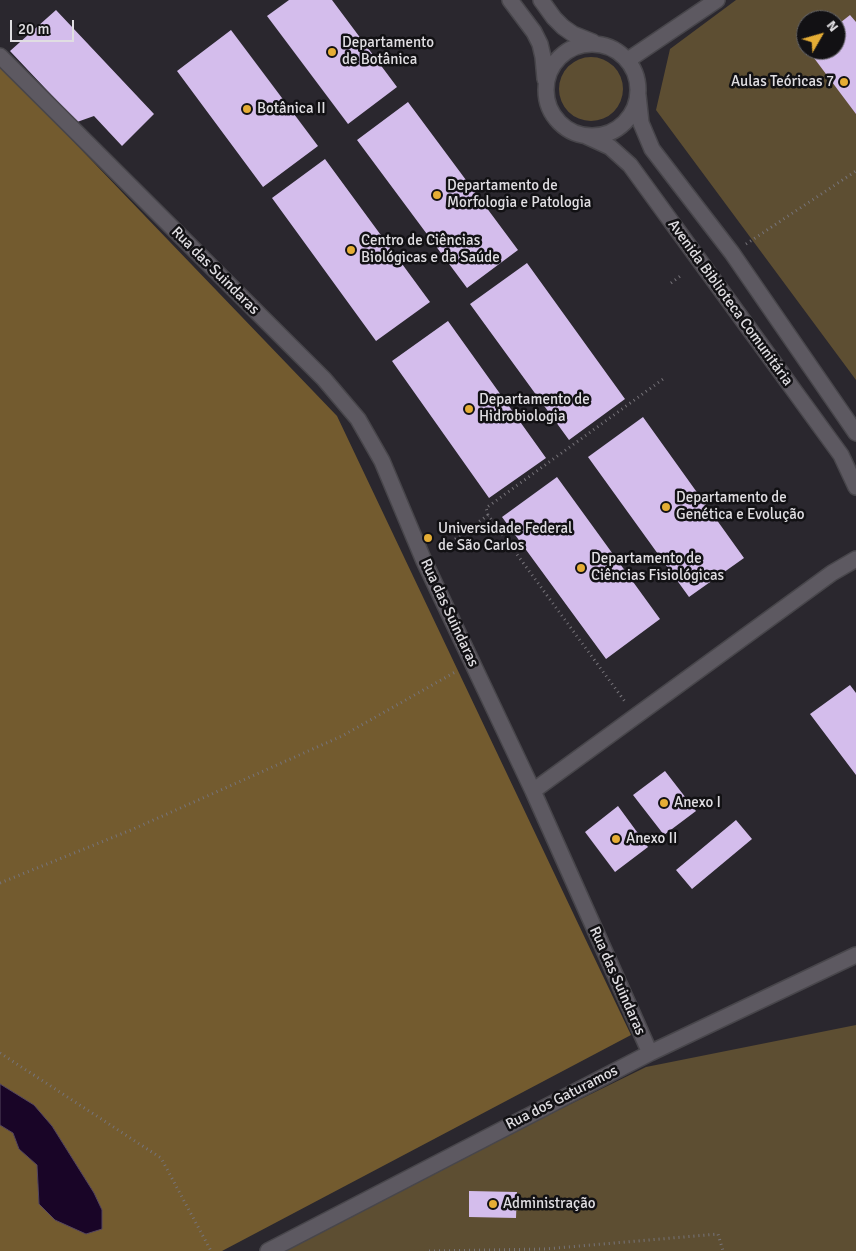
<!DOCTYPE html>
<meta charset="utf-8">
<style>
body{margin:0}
#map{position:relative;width:856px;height:1251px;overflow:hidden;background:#2a272e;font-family:Signika,sans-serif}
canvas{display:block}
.north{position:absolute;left:796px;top:10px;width:50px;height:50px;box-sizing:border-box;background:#121114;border:1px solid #646366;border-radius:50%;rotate:52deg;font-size:14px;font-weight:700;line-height:20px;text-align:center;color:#e0dee2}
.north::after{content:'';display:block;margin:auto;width:18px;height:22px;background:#e5ad35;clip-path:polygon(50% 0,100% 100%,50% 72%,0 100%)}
.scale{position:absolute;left:10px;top:20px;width:64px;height:22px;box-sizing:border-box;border:2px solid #e0dee2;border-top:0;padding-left:6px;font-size:15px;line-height:18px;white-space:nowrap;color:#e0dee2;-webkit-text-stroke:4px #121114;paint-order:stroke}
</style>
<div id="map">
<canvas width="856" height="1251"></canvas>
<div class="north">N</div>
<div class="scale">20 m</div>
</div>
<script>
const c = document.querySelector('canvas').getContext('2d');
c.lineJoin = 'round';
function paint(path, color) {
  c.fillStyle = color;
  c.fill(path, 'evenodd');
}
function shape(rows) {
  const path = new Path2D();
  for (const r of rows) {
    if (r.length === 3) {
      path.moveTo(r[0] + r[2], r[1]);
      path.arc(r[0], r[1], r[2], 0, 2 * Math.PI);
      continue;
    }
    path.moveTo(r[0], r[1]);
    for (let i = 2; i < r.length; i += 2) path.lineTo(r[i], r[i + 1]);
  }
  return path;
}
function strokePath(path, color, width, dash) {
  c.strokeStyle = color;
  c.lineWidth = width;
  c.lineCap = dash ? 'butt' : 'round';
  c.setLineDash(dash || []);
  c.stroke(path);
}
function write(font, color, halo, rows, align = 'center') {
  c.font = font + ' Signika,sans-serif';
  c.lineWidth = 5;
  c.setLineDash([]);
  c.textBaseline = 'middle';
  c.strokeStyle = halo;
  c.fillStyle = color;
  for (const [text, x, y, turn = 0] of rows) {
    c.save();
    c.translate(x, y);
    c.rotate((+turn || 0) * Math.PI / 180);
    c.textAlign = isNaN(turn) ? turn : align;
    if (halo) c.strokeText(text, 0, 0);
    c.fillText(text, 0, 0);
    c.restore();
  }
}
paint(shape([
 [736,0,856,0,856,380,656,110,670,49],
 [806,20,836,20,836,50,806,50],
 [591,89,32],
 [856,1025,856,1251,271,1251,646,1067]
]), '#5d4e32');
paint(shape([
 [0,65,337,416,631,1035,222,1251,0,1251,0,1125,13,1133,19,1149,37,1165,39,1204,102,1229,102,1210,94,1193,52,1126,33,1105,0,1084]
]), '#735b2f');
const water = shape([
 [0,1084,34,1105,52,1126,94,1193,102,1210,102,1229,86,1234,55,1220,39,1204,37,1165,19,1149,13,1133,0,1125,0,1084]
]);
paint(water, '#190527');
strokePath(water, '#55465f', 1);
paint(shape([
 [289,0,332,0,397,87,348,124,267,16],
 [56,10,154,114,122,146,94,116,77,122,10,51],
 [850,15,856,22,856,114,808,50,836,50,836,26],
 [231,30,318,146,263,187,177,71],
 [408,102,518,250,467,288,357,140],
 [325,159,430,302,376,341,272,198],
 [527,263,625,399,569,440,470,304],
 [448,321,546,458,489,498,392,361],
 [643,417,744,558,689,597,588,457],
 [557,477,660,619,606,659,502,517],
 [850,685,856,693,856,775,810,714],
 [665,771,696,811,664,835,633,795],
 [618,806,648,847,615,872,585,832],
 [736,820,752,839,692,889,676,870],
 [469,1191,517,1192,516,1218,469,1217]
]), '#d4bdec');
const minor = shape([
 [510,0,534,32,540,44,543,57,545,79],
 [541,0,554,18,563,27,573,34,593,42],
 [592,90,46],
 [0,56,324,379,358,419,382,461,424,561,533,791,650,1053],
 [628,60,717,0],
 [638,95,641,123,652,149,732,253,856,433],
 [586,136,610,147,630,165,841,455,856,487],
 [533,791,832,573,856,559],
 [268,1251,650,1053,856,955]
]);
strokePath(minor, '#48464b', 18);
strokePath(shape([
 [746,244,856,171],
 [671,283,683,274],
 [488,515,486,508,666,377],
 [439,551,488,515,626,703],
 [0,883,131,830,342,736,457,671],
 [0,1053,161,1158,211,1251],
 [429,1251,545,1249,718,1234,723,1251]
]), '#77747a', 3, [1, 4]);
strokePath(minor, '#5d5961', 15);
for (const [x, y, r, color] of [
 [332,52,5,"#e5ad35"],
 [844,82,5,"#e5ad35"],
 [247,109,5,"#e5ad35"],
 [437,195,5,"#e5ad35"],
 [351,250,5,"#e5ad35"],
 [469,409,5,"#e5ad35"],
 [666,507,5,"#e5ad35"],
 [428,538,5,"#e5ad35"],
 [581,568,5,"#e5ad35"],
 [664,803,5,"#e5ad35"],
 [616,839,5,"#e5ad35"],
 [493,1204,5,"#e5ad35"]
]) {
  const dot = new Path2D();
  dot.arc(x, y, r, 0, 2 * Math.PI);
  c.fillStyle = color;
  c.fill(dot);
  strokePath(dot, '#121114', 2);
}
write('15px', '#e0dee2', '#121114', [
 ["Departamento",342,43],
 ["de Botânica",342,60],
 ["Aulas Teóricas 7",834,82,"right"],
 ["Botânica II",257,109],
 ["Departamento de",447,186],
 ["Morfologia e Patologia",447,203],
 ["Centro de Ciências",361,241],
 ["Biológicas e da Saúde",361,258],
 ["Departamento de",479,400],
 ["Hidrobiologia",479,417],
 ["Departamento de",676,498],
 ["Genética e Evolução",676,515],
 ["Universidade Federal",438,529],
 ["de São Carlos",438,546],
 ["Departamento de",591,559],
 ["Ciências Fisiológicas",591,576],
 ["Anexo I",674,803],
 ["Anexo II",626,839],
 ["Administração",503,1204]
], 'left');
write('15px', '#e0dee2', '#121114', [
 ["Rua das Suindaras",215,271,45],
 ["Avenida Biblioteca Comunitária",730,303,54],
 ["Rua das Suindaras",449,613,65],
 ["Rua das Suindaras",617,981,66],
 ["Rua dos Gaturamos",562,1098,-27]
]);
</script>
